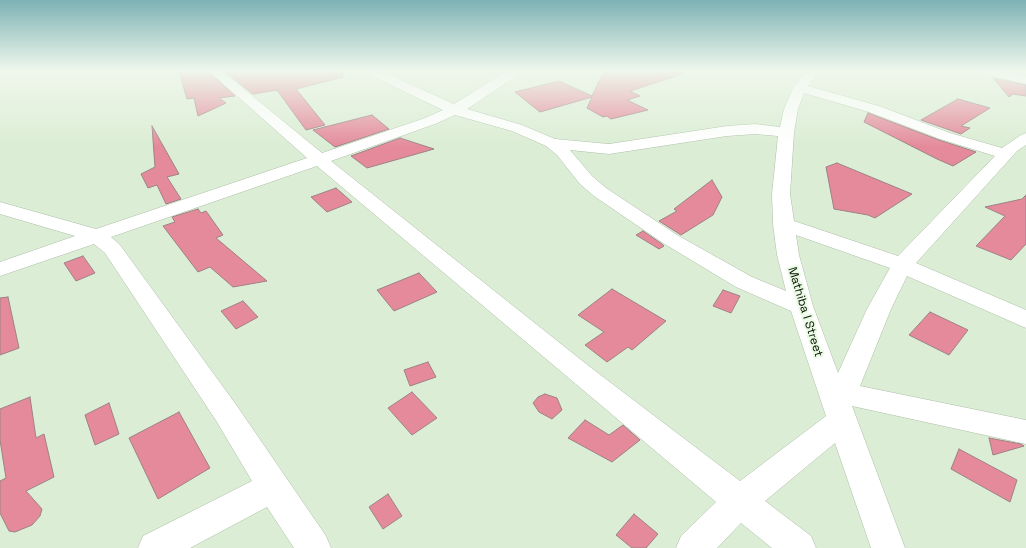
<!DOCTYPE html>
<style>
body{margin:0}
canvas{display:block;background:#dbedd4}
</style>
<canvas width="1026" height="548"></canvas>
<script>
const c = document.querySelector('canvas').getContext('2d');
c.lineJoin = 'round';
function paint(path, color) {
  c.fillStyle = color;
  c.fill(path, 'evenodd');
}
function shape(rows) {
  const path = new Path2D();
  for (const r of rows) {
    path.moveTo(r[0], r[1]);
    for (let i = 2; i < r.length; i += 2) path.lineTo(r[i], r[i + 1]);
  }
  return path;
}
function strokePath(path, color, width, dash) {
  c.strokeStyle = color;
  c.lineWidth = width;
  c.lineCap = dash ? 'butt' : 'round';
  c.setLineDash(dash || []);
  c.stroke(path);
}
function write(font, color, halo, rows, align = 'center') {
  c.font = font + ' "Space Grotesk",sans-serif';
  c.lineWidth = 4;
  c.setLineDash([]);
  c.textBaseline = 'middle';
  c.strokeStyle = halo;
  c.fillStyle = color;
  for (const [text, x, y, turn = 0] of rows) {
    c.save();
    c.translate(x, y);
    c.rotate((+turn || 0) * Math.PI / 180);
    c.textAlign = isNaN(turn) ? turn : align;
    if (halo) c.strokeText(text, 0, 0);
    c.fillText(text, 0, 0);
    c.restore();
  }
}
const building = shape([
 [179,71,208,71,235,96,219,98,226,103,198,116,194,98,187,99,179,71],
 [224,71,342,71,343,77,296,89,325,125,306,130,277,90,253,94,224,71],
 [604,71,681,71,682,74,630,91,640,96,627,100,648,110,611,119,607,116,603,117,587,108,592,97,540,112,515,92,559,81,592,96,604,71],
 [993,78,1026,85,1026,96,1013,94,1009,97,993,78],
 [958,99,990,108,961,126,970,128,961,134,921,120,958,99],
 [868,113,939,140,976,152,953,166,937,159,864,122,868,113],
 [372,115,389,129,335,147,313,130,372,115],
 [152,126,179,174,167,177,181,199,166,204,157,185,148,188,141,174,155,167,152,126],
 [400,138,434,149,367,168,351,156,400,138],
 [837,163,912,194,875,218,868,215,834,209,826,167,837,163],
 [712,180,722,197,713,215,681,235,659,221,677,211,674,209,712,180],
 [336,188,352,202,327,212,311,197,336,188],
 [1026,195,1026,244,1011,260,976,246,1005,216,985,207,1022,199,1026,195],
 [198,209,201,213,206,211,223,235,216,238,267,281,233,287,210,267,198,272,163,226,175,222,172,217,198,209],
 [643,231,662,244,664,246,659,249,636,235,643,231],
 [83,256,95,273,76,281,64,263,83,256],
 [419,273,437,292,394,311,377,290,419,273],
 [612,289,666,321,632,350,628,347,607,362,585,345,604,332,578,315,612,289],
 [723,290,740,296,731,313,713,306,723,290],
 [8,297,19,348,0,355,0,298,8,297],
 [243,301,258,317,236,329,221,311,243,301],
 [930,312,968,330,949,355,909,335,930,312],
 [428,362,436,377,410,386,404,370,428,362],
 [412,392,437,418,412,435,388,408,412,392],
 [545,394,557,398,562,410,552,419,539,412,533,403,538,397,545,394],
 [30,397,36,438,44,434,54,477,26,491,42,509,40,516,32,525,15,532,9,531,0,513,0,481,6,478,0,440,0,409,30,397],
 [109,403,119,434,95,445,85,415,109,403],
 [179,412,210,468,158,499,129,438,179,412],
 [585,420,609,435,623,425,640,440,612,462,568,438,585,420],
 [989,438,1021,444,1024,446,993,455,989,438],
 [959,449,1017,480,1010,502,951,469,959,449],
 [388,494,402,516,383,529,369,507,388,494],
 [634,514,658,534,646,548,632,548,616,535,634,514]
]);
paint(building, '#e48a9b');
strokePath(building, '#9e8185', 1);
const minor = shape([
 [209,71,222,71,322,153,425,118,443,110,368,74,366,71,381,71,454,104,507,71,519,71,515,77,467,109,522,125,555,139,609,144,727,126,755,124,780,127,784,109,793,88,807,71,819,71,808,86,879,106,950,133,1002,148,1021,135,1026,133,1026,145,1017,151,916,263,1026,310,1026,328,907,276,891,309,860,386,1026,420,1026,444,852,406,905,548,871,548,835,443,765,501,811,536,816,548,772,548,741,523,717,548,676,548,681,536,716,502,317,166,111,237,120,245,237,406,326,536,331,548,294,548,267,507,190,548,138,548,143,536,252,481,217,422,105,253,94,244,0,276,0,262,75,236,0,214,0,202,96,229,307,158,209,71],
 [804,93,869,112,940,139,995,156,898,256,794,221,790,194,794,132,798,109,804,93],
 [455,115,512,131,546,146,557,155,580,184,594,196,663,243,736,287,791,311,826,416,740,481,590,367,331,161,435,124,455,115],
 [755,134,778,136,772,194,773,224,777,255,786,291,752,277,677,235,606,188,592,176,570,150,609,154,727,136,755,134],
 [796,235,890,268,867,309,838,373,813,306,799,255,796,235],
 [980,71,1001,71,1026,76,1026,84,982,74,980,71]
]);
strokePath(minor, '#adbea7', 1);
paint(minor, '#fff');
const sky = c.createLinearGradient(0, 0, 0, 147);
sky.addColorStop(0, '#7db2b5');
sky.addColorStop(0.48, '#eff7ec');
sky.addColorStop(1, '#eff7ec00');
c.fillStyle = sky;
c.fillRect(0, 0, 1026, 147);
write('12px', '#080d06', '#e8fae2', [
 ["Mathiba I Street",805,312,73]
]);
</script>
